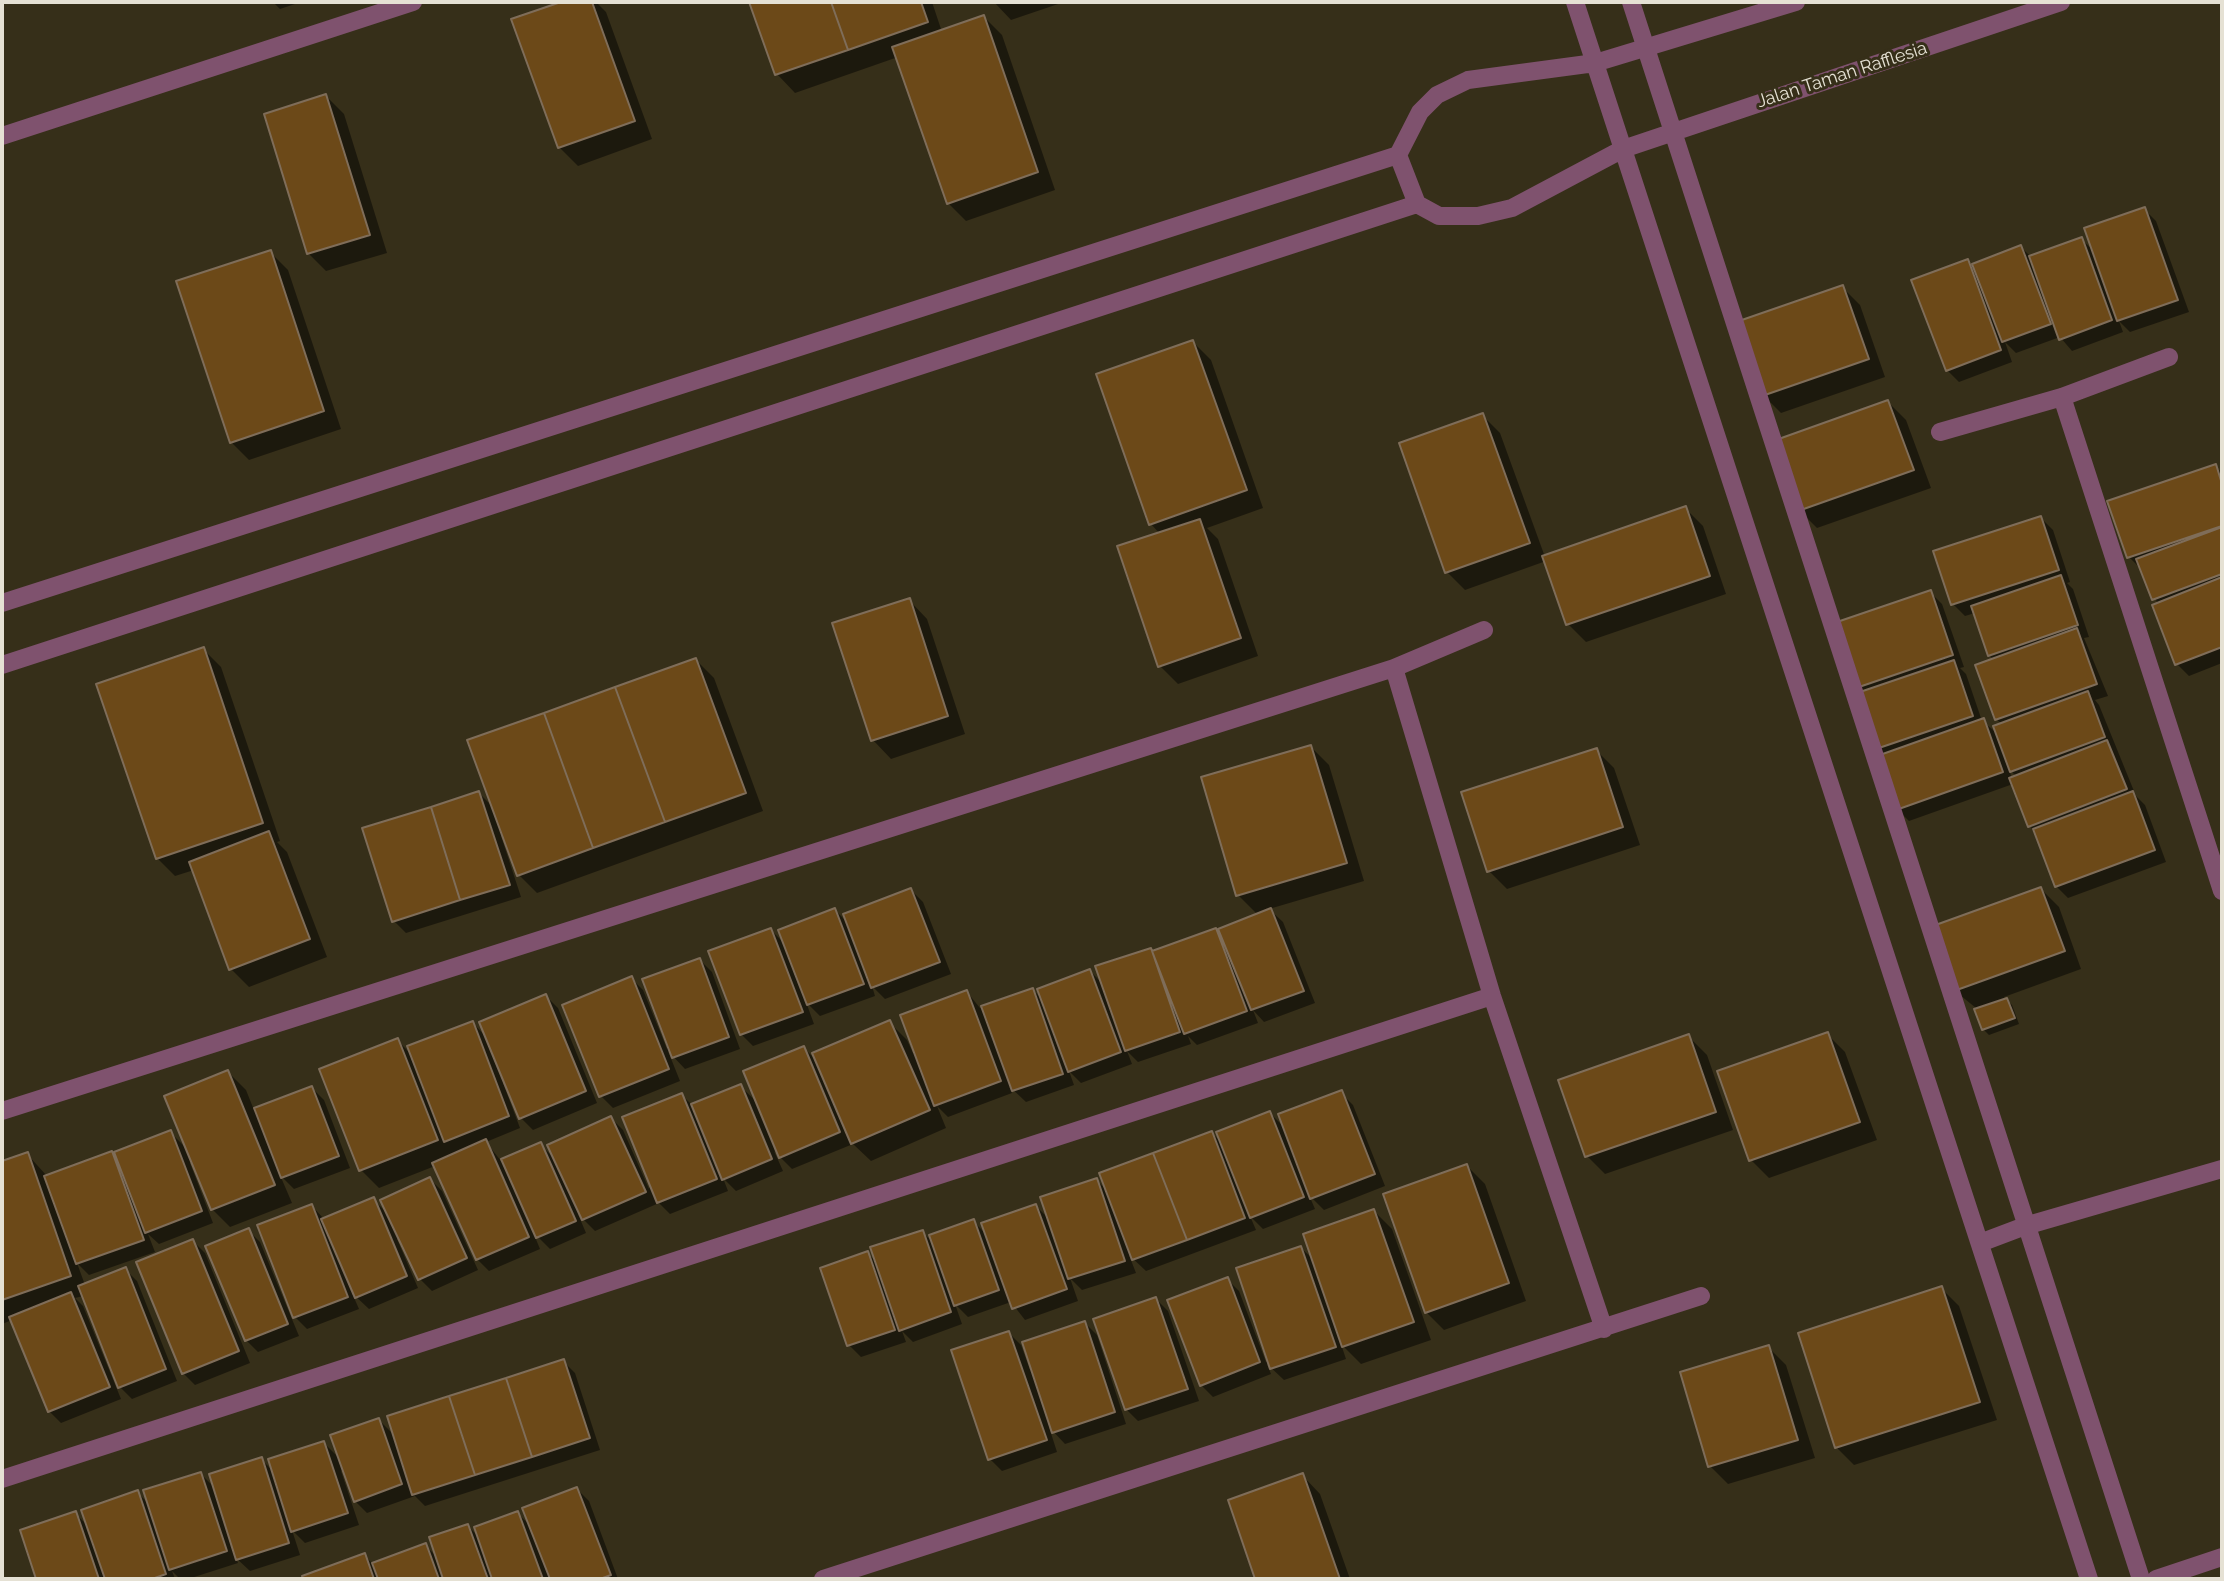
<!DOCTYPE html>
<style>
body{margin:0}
#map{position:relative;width:2224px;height:1581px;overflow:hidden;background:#362f19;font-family:Raleway,sans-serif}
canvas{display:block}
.frame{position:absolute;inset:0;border:4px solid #e5e1d4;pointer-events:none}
</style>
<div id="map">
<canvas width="2224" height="1581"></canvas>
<div class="frame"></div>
</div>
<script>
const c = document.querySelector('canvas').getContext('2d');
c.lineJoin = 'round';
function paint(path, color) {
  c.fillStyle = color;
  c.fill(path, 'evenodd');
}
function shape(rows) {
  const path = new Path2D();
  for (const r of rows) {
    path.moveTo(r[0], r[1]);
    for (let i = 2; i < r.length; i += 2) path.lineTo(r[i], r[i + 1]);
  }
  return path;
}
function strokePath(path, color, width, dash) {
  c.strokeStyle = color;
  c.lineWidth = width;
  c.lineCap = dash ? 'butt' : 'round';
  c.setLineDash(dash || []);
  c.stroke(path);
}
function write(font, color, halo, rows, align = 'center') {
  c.font = font + ' Raleway,sans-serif';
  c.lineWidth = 6;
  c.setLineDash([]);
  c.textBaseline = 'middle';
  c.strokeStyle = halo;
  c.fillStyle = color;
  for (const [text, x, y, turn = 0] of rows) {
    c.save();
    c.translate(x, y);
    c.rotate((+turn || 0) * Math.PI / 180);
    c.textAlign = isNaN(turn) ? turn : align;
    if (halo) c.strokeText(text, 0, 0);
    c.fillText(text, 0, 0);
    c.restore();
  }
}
paint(shape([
 [273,2,301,2,280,9],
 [566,2,596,2,606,12,652,139,578,166,559,147,514,21],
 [751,2,932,2,942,32,984,17,1002,35,1055,190,966,221,948,203,898,57,795,93,777,74],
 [994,2,1064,2,1011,20],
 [326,96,344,114,387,253,326,271,308,253],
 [2144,209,2156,221,2189,312,2130,332,2119,321,2123,332,2072,351,2060,337,2016,353,2005,342,2012,362,1959,382,1947,370,1967,262,1977,271,2021,247,2031,257,2081,239,2094,251],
 [270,252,288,270,341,429,249,460,231,442],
 [1842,287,1860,305,1885,377,1781,413,1763,395],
 [1193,342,1211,360,1263,508,1207,528,1218,539,1258,656,1178,684,1160,666,1160,534,1151,524],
 [1888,402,1906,420,1931,488,1817,528,1799,510],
 [1482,415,1500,433,1545,557,1685,508,1703,526,1726,594,1586,642,1568,624,1546,561,1465,590,1447,572],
 [2215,466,2222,473,2222,663,2189,676,2177,664,2158,604,2141,569,2129,557],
 [2041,518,2053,530,2070,582,2067,583,2073,589,2089,637,2084,638,2108,696,2095,700,2099,705,2136,796,2145,805,2166,862,2068,898,2056,886,2013,784,1909,821,1897,809,1857,687,1930,592,1942,604,1964,667,1960,668,1966,674,1982,721,1998,734,2002,724,1996,719,1994,660,1989,655,1975,613,1965,616,1953,604],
 [2009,769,2017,777,2012,779],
 [909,600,927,619,965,734,891,759,873,740],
 [203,649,221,667,280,841,277,842,287,852,327,957,249,987,231,969,194,870,175,876,157,858],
 [696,660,714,678,763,811,537,893,519,875,504,835,501,836,521,897,406,933,394,921,479,793,494,808],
 [1311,747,1329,765,1364,881,1269,909,1283,922,1315,1003,1264,1022,1253,1010,1258,1023,1197,1045,1188,1036,1191,1044,1138,1062,1127,1051,1132,1064,1081,1083,1069,1071,1074,1085,1026,1102,1009,1086,1012,1093,948,1117,937,1106,946,1128,871,1161,853,1144,792,1169,774,1151,783,1171,736,1191,723,1178,728,1191,670,1214,659,1203,595,1231,578,1214,586,1233,550,1249,533,1232,540,1249,489,1271,477,1259,435,1166,379,1188,361,1170,397,1040,412,1055,473,1023,487,1038,546,996,558,1008,597,1103,533,1130,521,1118,506,1082,503,1083,520,1128,486,1142,501,1161,540,1144,555,1159,611,1118,623,1130,649,1189,682,1095,692,1105,740,1086,758,1103,804,1048,817,1061,889,1022,907,1040,913,1053,967,992,980,1008,1033,990,1044,1001,1090,971,1103,984,1150,950,1153,953,1216,930,1224,938,1258,915,1238,895],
 [1596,750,1614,768,1640,845,1507,889,1489,871],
 [2041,889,2059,907,2081,969,2004,997,2012,1005,2019,1024,1989,1035,1983,1029,1976,1008,1955,991],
 [911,890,923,902,951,974,885,999,872,986,875,996,820,1016,806,1002,814,1024,753,1046,741,1034,771,930,786,945,835,910,848,923],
 [700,960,712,972,740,1049,685,1069,668,1051,680,1081,613,1108,601,1096,631,978,643,990,667,1049],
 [1827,1034,1845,1052,1877,1140,1769,1178,1751,1160],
 [1689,1037,1707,1055,1733,1130,1605,1174,1587,1156,1560,1081],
 [228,1072,246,1090,254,1110,312,1088,324,1100,350,1168,294,1189,280,1175,292,1203,230,1227,212,1209,193,1162,190,1163,213,1223,159,1244,148,1234,155,1252,89,1275,77,1263,85,1285,125,1269,137,1281,177,1381,132,1399,120,1387,83,1296,75,1298,83,1306,121,1399,61,1423,49,1411,12,1320,2,1324,2,1163,27,1154,47,1176,111,1153,119,1161,170,1132,188,1150],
 [1341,1093,1353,1105,1385,1186,1324,1210,1309,1195,1315,1209,1263,1229,1250,1216,1256,1230,1146,1271,1129,1255,1136,1273,1082,1290,1070,1278,1078,1301,1025,1320,1011,1302,968,1317,955,1304,962,1324,913,1342,902,1331,906,1342,861,1357,849,1345,867,1253,878,1263,922,1232,934,1243,973,1221,986,1234,1036,1206,1050,1220,1097,1180,1108,1192,1212,1133,1222,1143,1270,1113,1286,1129],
 [1467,1166,1485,1184,1526,1301,1444,1330,1426,1312],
 [430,1179,442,1191,478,1270,432,1291,420,1279,400,1238,397,1239,418,1288,369,1309,352,1293,359,1309,307,1329,291,1313,312,1206,324,1219,373,1199,388,1214],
 [1374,1211,1392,1229,1431,1340,1361,1364,1341,1344,1346,1359,1284,1380,1267,1364,1271,1374,1213,1397,1201,1385,1227,1279,1239,1291,1266,1362,1269,1361,1301,1248,1314,1260],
 [248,1230,260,1242,299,1336,258,1352,246,1340],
 [193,1241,205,1253,250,1363,195,1385,183,1373],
 [1941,1288,1959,1306,1997,1420,1854,1465,1836,1447],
 [1156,1299,1168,1311,1199,1401,1138,1421,1126,1409],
 [1085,1323,1097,1335,1126,1424,1065,1444,1049,1427,1057,1452,1002,1471,990,1459,1009,1333,1021,1345,1030,1370],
 [1768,1347,1786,1365,1815,1458,1728,1484,1710,1466],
 [563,1361,575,1373,600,1450,425,1506,415,1496,367,1513,355,1501,344,1470,341,1471,359,1525,305,1543,292,1530,300,1555,250,1571,236,1558,238,1563,188,1579,180,1579,172,1571,175,1579,38,1579,22,1531,75,1513,89,1527,137,1492,150,1505,201,1474,215,1488,261,1459,273,1471,324,1443,341,1460,379,1420,395,1436],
 [1302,1475,1320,1494,1350,1579,1257,1579,1230,1501],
 [577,1489,589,1501,618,1579,304,1577,364,1555,373,1564,425,1545,437,1557,468,1526,479,1537,517,1513,532,1527]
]), '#0007');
const building = shape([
 [561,2,592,2,635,121,558,148,511,19,561,2],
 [749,2,831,2,848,50,775,75,749,2],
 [831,2,921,2,928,22,848,50,831,2],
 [984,15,1038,172,947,204,892,47,984,15],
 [326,94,370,235,307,254,264,114,326,94],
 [2145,207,2178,300,2117,321,2084,228,2145,207],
 [2082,237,2112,320,2059,340,2029,256,2082,237],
 [2021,245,2051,324,2002,342,1972,264,2021,245],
 [271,250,324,411,230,443,176,281,271,250],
 [1968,259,2001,350,1946,371,1911,280,1968,259],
 [1843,285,1869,359,1762,396,1736,322,1843,285],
 [1193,340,1247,490,1149,525,1096,374,1193,340],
 [1888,400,1914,470,1798,511,1773,441,1888,400],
 [1483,413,1530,543,1445,573,1399,443,1483,413],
 [2216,464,2222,484,2222,526,2127,558,2107,501,2216,464],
 [1686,506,1710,576,1566,625,1542,556,1686,506],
 [2041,516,2059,570,1951,605,1933,551,2041,516],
 [1200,519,1241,638,1158,667,1117,546,1200,519],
 [2222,527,2222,574,2152,600,2136,559,2222,527],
 [2061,575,2078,625,1988,656,1971,606,2061,575],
 [2222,577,2222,647,2175,665,2152,605,2222,577],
 [1931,590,1953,655,1856,688,1834,623,1931,590],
 [910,598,948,716,871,741,832,623,910,598],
 [2077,628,2097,684,1995,720,1975,665,2077,628],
 [204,647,263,823,156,859,96,684,204,647],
 [696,658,746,793,665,822,615,687,696,658],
 [1954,660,1973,716,1873,750,1854,694,1954,660],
 [615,687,665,822,593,848,544,713,615,687],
 [2088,691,2105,737,2010,772,1993,726,2088,691],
 [544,713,593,848,517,876,467,740,544,713],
 [1984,718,2003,772,1896,810,1877,756,1984,718],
 [2107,740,2127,789,2028,827,2009,778,2107,740],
 [1311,745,1347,863,1236,896,1201,777,1311,745],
 [1597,748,1623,827,1487,872,1461,792,1597,748],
 [479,791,510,885,460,900,431,807,479,791],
 [2133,791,2155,850,2055,887,2033,829,2133,791],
 [431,807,460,900,392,922,362,828,431,807],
 [269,831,310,939,229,970,189,862,269,831],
 [2041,887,2065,951,1954,991,1930,927,2041,887],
 [911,888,940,962,871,988,843,914,911,888],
 [835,908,864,984,807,1005,778,930,835,908],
 [1271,908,1304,991,1251,1010,1218,929,1271,908],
 [771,928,803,1012,740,1035,708,951,771,928],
 [1216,928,1247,1011,1184,1034,1152,951,1216,928],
 [1151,948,1180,1032,1125,1051,1095,966,1151,948],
 [700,958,729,1037,672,1058,642,979,700,958],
 [1090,969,1121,1052,1068,1072,1037,989,1090,969],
 [632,976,669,1069,599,1097,562,1005,632,976],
 [1033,988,1063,1074,1012,1091,981,1006,1033,988],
 [967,990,1001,1081,934,1106,900,1015,967,990],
 [546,994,586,1091,519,1119,479,1022,546,994],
 [2007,998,2015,1018,1982,1030,1974,1009,2007,998],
 [890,1020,930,1110,851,1144,812,1053,890,1020],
 [473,1021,509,1116,444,1142,407,1046,473,1021],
 [1828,1032,1860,1122,1749,1161,1717,1071,1828,1032],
 [1689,1034,1716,1112,1585,1157,1558,1080,1689,1034],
 [398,1038,438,1140,359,1171,319,1069,398,1038],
 [804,1046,840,1132,779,1158,743,1071,804,1046],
 [228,1070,275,1185,211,1210,164,1096,228,1070],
 [741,1084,772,1159,722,1180,691,1104,741,1084],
 [312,1086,339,1156,281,1178,254,1108,312,1086],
 [1342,1090,1375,1174,1310,1199,1278,1114,1342,1090],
 [682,1093,717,1179,657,1203,622,1117,682,1093],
 [1270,1111,1304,1197,1250,1218,1216,1132,1270,1111],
 [611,1116,646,1192,582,1220,547,1145,611,1116],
 [171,1130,202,1211,145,1233,114,1152,171,1130],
 [1212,1131,1245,1218,1187,1240,1153,1153,1212,1131],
 [486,1139,529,1237,476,1260,432,1163,486,1139],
 [541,1142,576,1221,536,1238,501,1159,541,1142],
 [112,1151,144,1240,76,1264,44,1176,112,1151],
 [28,1152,71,1276,2,1300,2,1161,28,1152],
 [1153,1153,1187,1240,1132,1260,1099,1173,1153,1153],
 [1467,1164,1509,1283,1425,1313,1383,1194,1467,1164],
 [430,1177,467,1258,418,1280,380,1200,430,1177],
 [1097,1178,1125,1261,1068,1279,1040,1197,1097,1178],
 [374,1197,407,1276,355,1298,321,1219,374,1197],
 [312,1204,348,1297,293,1318,257,1225,312,1204],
 [1036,1204,1067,1289,1012,1309,981,1223,1036,1204],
 [1374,1209,1414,1322,1342,1347,1303,1234,1374,1209],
 [974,1219,999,1290,954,1306,929,1235,974,1219],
 [249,1228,288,1324,245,1341,205,1246,249,1228],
 [923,1230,951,1312,899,1331,870,1247,923,1230],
 [193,1239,239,1351,182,1374,136,1262,193,1239],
 [1301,1246,1336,1347,1270,1369,1236,1268,1301,1246],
 [868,1251,895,1330,847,1346,820,1268,868,1251],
 [126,1267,166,1369,118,1388,78,1286,126,1267],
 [1228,1277,1260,1362,1200,1386,1167,1300,1228,1277],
 [1942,1286,1980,1402,1835,1448,1798,1333,1942,1286],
 [71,1292,110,1387,48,1412,9,1317,71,1292],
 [1156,1297,1188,1389,1125,1410,1093,1319,1156,1297],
 [1085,1321,1115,1412,1052,1433,1022,1342,1085,1321],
 [1009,1331,1047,1440,988,1460,951,1350,1009,1331],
 [1769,1345,1798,1440,1708,1467,1680,1372,1769,1345],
 [564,1359,590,1438,532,1457,506,1378,564,1359],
 [506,1378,532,1457,475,1475,449,1396,506,1378],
 [449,1396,475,1475,412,1495,387,1416,449,1396],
 [379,1418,402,1484,354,1502,330,1435,379,1418],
 [324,1441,348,1513,291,1532,268,1459,324,1441],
 [262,1457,289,1543,236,1560,209,1474,262,1457],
 [201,1472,227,1551,169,1570,143,1490,201,1472],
 [1303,1473,1340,1579,1255,1579,1228,1500,1303,1473],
 [577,1487,611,1575,600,1579,550,1579,522,1508,577,1487],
 [138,1490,166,1574,152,1579,105,1579,81,1510,138,1490],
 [76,1511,99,1579,36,1579,20,1530,76,1511],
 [518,1511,543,1579,492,1579,474,1527,518,1511],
 [468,1524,488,1579,443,1579,429,1537,468,1524],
 [426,1543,439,1579,378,1579,372,1563,426,1543],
 [365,1553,374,1579,303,1579,302,1576,365,1553]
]);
paint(building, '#6c4918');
strokePath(building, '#7f6d59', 2);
strokePath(shape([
 [1575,2,2089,1579],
 [1631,2,2141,1579],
 [1796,2,1595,63,1468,80,1437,95,1420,112,1398,155,1417,204,1439,216,1478,216,1512,208,1623,149,2061,2],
 [2,136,413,2],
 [2062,397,2222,891],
 [1940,432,2062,397,2169,357],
 [2,603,1398,155],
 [2,665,1417,204],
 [1394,668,1492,996,1604,1329],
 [2,1111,1394,668,1484,630],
 [1980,1243,2025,1226,2222,1169],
 [2,1479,1492,996],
 [823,1579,1701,1296],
 [2156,1579,2222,1557]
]), '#7f526e', 18);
write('18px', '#e5e1d4', '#362f19', [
 ["Jalan Taman Rafflesia",1842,75,-18]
]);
</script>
